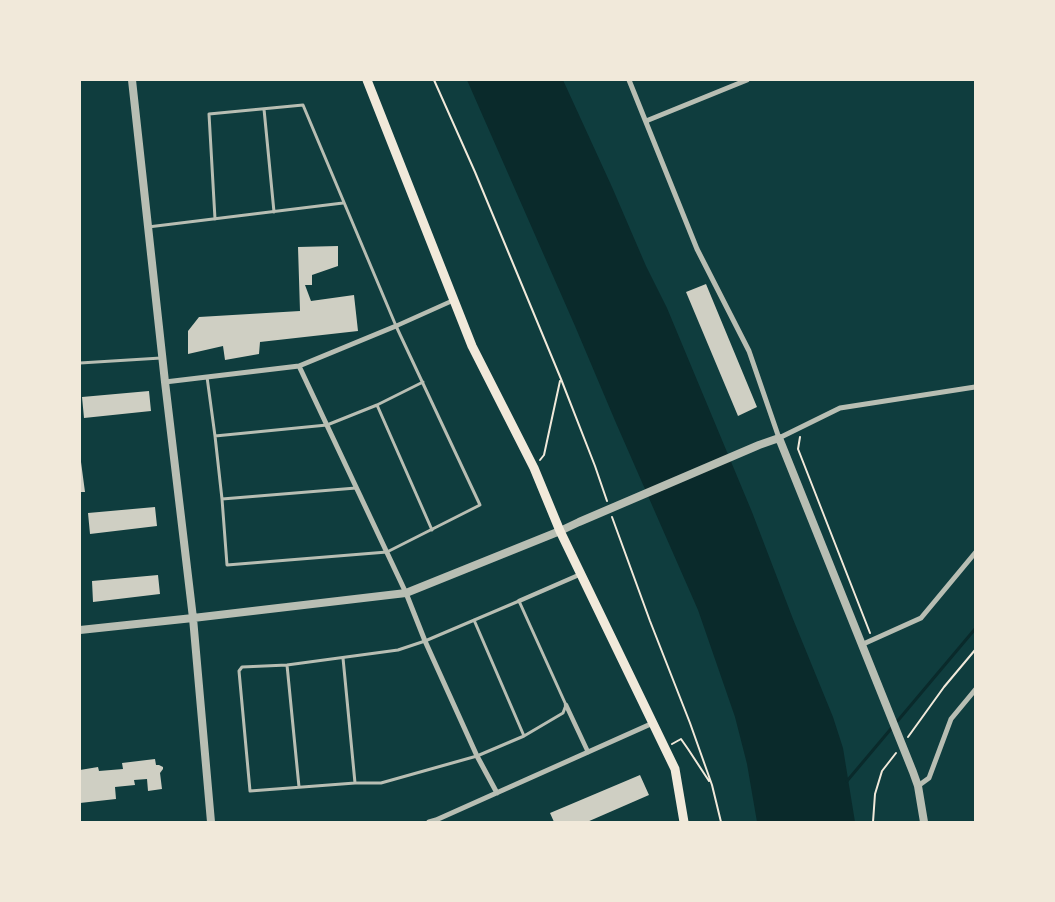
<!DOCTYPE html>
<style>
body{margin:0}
#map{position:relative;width:1055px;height:902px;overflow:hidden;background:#0f3d3e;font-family:Lato,sans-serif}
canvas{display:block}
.frame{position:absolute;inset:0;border:81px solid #f1e9da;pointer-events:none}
</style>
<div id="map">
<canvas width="1055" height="902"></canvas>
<div class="frame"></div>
</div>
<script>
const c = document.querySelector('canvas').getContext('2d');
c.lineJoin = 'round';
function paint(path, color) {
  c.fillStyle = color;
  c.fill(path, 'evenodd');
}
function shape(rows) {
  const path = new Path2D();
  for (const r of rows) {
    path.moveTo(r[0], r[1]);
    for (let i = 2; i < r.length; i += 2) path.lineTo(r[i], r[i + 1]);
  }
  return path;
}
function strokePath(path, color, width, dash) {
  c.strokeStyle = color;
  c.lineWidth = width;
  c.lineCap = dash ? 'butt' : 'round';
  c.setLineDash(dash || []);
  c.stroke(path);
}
paint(shape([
 [467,80,563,80,612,187,646,266,667,308,752,512,793,619,833,717,843,748,855,822,757,822,747,764,735,717,698,610,616,423,575,326]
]), '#0a2a2b');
strokePath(shape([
 [847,781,975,629]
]), '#0a2a2b', 3);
paint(shape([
 [338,246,338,266,312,275,312,285,305,285,311,301,354,295,358,331,260,342,259,354,225,360,223,346,188,354,188,331,199,317,300,311,298,247],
 [706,284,757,407,738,416,686,292],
 [149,391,151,411,84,418,82,397],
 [80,462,81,462,85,492,80,492],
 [155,507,157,526,90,534,88,513],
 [158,575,160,594,93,602,92,581],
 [155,759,156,765,159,765,163,767,163,769,160,773,162,789,148,791,147,779,134,780,135,785,115,787,116,799,80,803,80,770,98,767,99,771,123,769,122,763],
 [640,775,649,795,587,822,554,822,550,813]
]), '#cfcfc3');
strokePath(shape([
 [434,80,475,172,561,379,595,466,607,501],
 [800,437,798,449,870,633],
 [540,460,544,455,560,381],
 [612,517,650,621,690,723,712,785,721,822],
 [908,737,944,687,975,650],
 [672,744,681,739,688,749,709,781],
 [873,822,875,794,882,771,896,753]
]), '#f1e9da', 2);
strokePath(shape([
 [264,109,274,212],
 [148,227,343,203],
 [80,363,161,358],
 [207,377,215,436,222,499,227,565,387,552,480,505,396,326,303,105,209,114,215,219],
 [377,405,432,530],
 [215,436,327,425,377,405,423,382],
 [222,499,356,488],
 [474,620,524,736,477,756,381,783,355,783,250,791,239,671,242,667,287,665,398,650,425,641,519,601,566,705,563,713,524,736],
 [343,658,355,783],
 [287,665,299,787]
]), '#b8beb3', 3);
strokePath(shape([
 [396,326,454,300],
 [519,601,581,574],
 [566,705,588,752]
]), '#b8beb3', 4.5);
strokePath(shape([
 [629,80,697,249,749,351,779,438,840,408,975,387],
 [646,121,747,80],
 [299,366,406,593,425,641,477,756,497,793],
 [165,382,299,366,396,326],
 [861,645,921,618,975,553],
 [918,786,929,778,951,719,975,690],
 [429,822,436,820,653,723]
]), '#b8beb3', 5);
strokePath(shape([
 [132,80,165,382,193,618,211,822],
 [80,630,193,618,406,593,560,531,579,522,759,445,779,438,913,772,918,786,924,822]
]), '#b8beb3', 8);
strokePath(shape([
 [367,80,472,346,534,468,560,531,675,769,684,822]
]), '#f1e9da', 9);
</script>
